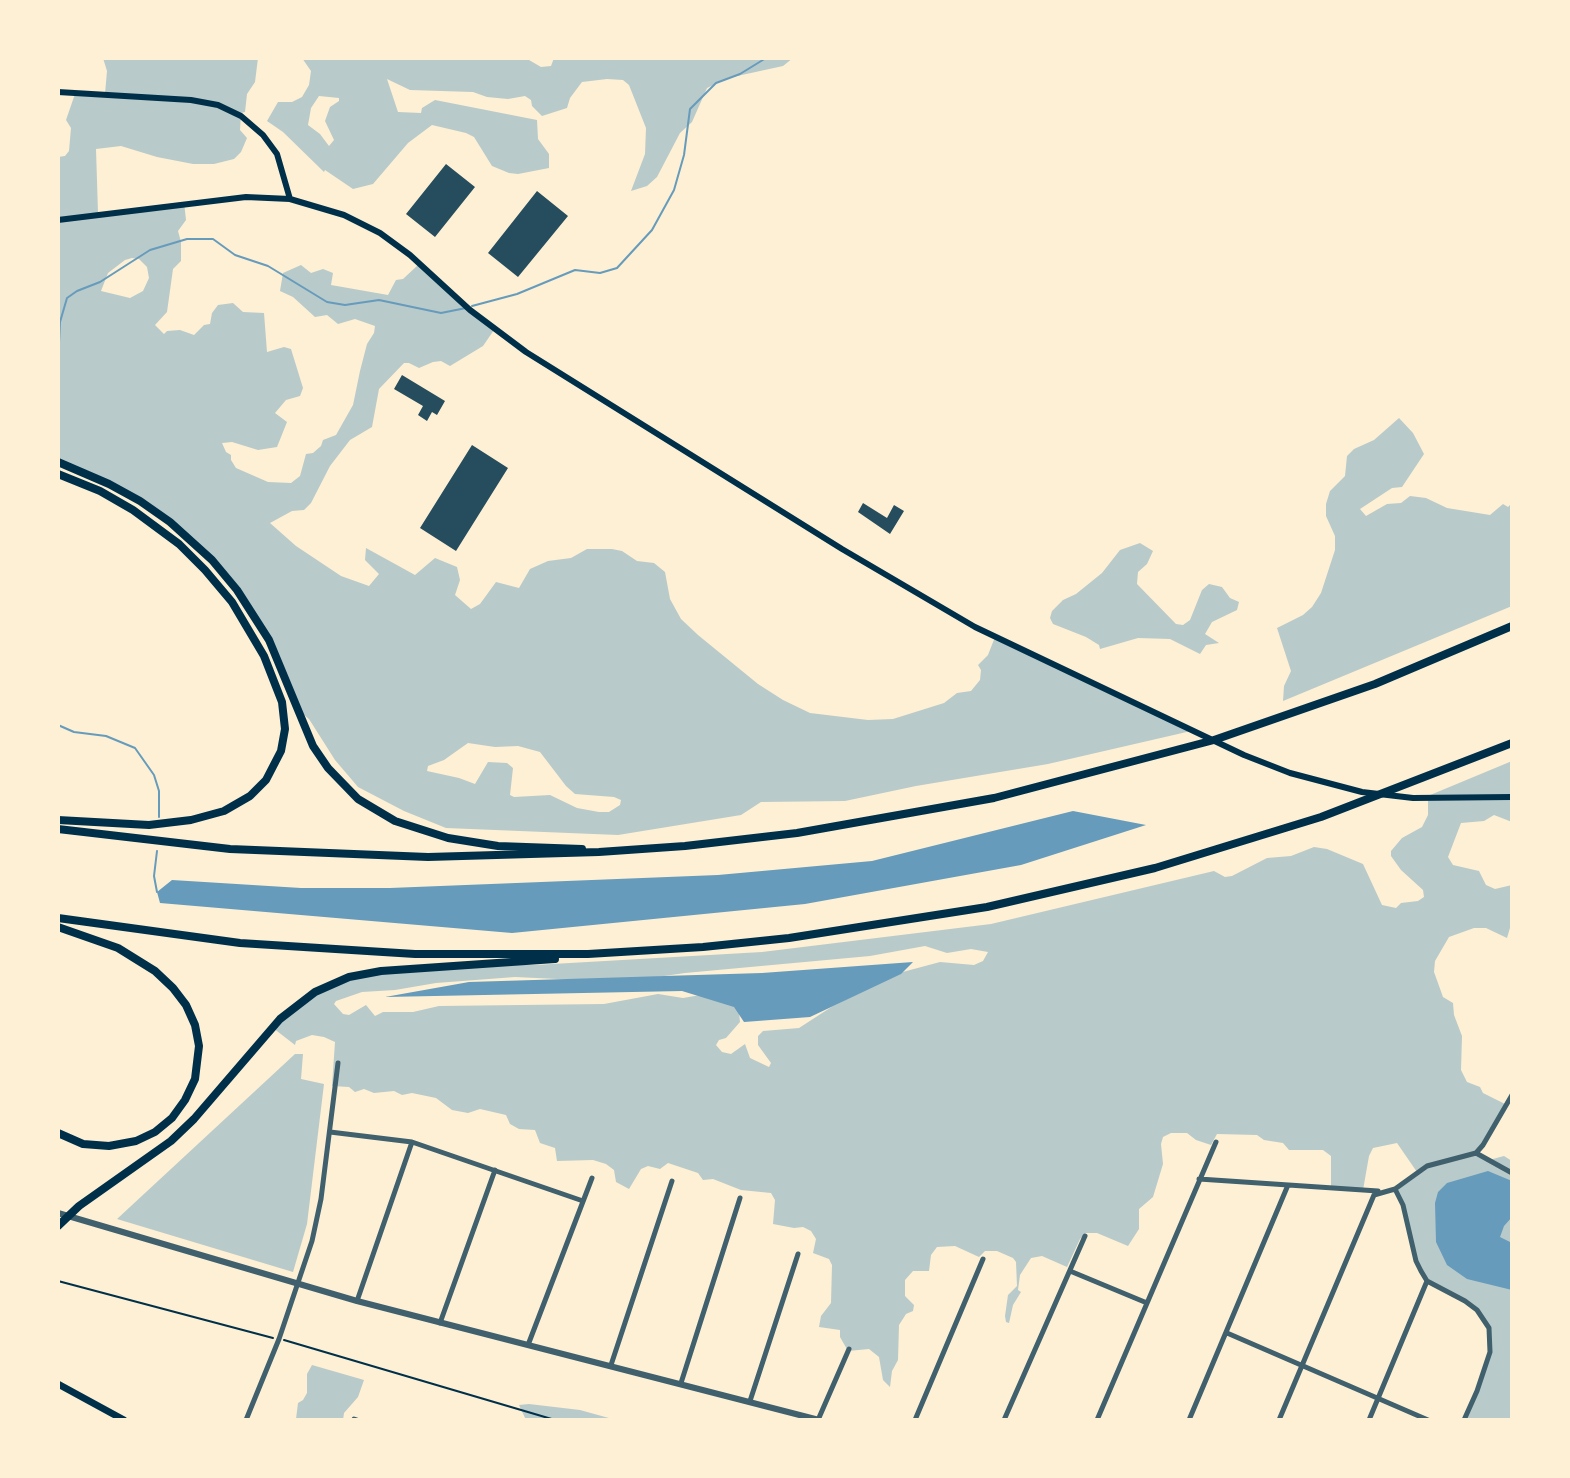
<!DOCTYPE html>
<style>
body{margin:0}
#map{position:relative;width:1570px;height:1478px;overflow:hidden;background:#fdf0d5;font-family:"Asap Condensed",sans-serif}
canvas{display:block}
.frame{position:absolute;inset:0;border:60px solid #fdf0d5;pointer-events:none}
</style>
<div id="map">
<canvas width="1570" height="1478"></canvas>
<div class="frame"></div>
</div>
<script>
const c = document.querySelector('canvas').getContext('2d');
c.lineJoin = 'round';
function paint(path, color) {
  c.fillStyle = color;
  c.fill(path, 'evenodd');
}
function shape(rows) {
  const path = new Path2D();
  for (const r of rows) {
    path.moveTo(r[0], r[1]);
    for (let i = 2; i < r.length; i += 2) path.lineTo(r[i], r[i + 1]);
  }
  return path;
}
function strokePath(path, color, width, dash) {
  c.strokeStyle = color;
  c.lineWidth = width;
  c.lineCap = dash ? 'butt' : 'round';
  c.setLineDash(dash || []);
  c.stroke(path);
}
paint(shape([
 [103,58,258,58,255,82,247,94,245,112,241,113,240,130,247,138,241,152,234,159,214,164,193,164,157,157,121,146,96,149,98,213,184,202,186,220,178,231,181,242,181,261,173,269,167,312,155,325,164,334,167,331,180,330,194,335,204,325,210,324,212,313,218,305,233,303,243,312,264,313,267,352,284,347,291,349,303,388,300,396,286,400,275,413,287,422,277,447,258,450,232,442,222,443,226,452,231,455,231,460,236,468,268,482,291,483,300,476,306,454,313,453,321,446,323,440,336,435,353,405,360,371,367,344,374,333,375,326,355,319,338,324,327,315,315,317,293,297,280,291,283,273,301,265,311,273,323,269,333,273,331,285,388,295,396,280,403,279,418,265,494,330,483,346,450,366,441,361,433,362,419,368,409,363,404,363,379,389,372,427,350,440,330,466,311,503,304,510,292,511,270,523,296,546,341,576,369,586,379,574,365,560,366,548,415,575,435,558,457,567,460,580,455,595,471,609,480,604,496,582,519,588,530,569,548,561,571,558,587,549,612,549,622,551,637,561,654,563,665,572,670,599,681,619,698,635,758,684,783,700,810,713,868,720,893,719,944,703,957,693,971,691,980,680,981,670,978,665,988,655,995,637,1191,731,1048,764,916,786,845,801,761,802,741,815,618,835,446,828,404,811,358,787,335,760,309,719,297,709,279,665,252,614,207,556,150,508,58,463,58,157,65,156,69,151,71,128,66,120,75,94,105,94,107,71],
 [132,258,139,259,147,267,149,278,143,291,130,298,101,291,108,273,125,260],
 [468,743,495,747,518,746,540,752,566,786,575,794,614,797,621,800,620,805,609,812,599,812,577,808,550,795,514,797,510,795,513,768,507,763,488,762,475,784,459,778,427,771,428,766,444,760],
 [302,58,512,58,529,60,541,67,551,66,554,58,793,58,783,66,728,78,707,88,692,122,680,133,657,177,647,186,631,191,645,154,646,128,629,85,623,80,607,79,582,82,570,98,567,108,542,116,532,106,531,100,525,96,508,99,487,97,473,92,410,90,387,79,398,112,421,113,422,108,435,100,537,120,538,139,549,154,549,168,518,174,509,173,492,166,474,137,466,133,432,125,408,143,373,184,353,189,325,170,324,172,283,132,267,121,278,102,292,102,302,97,309,85,311,71],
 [319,96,339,98,339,101,330,107,325,121,334,140,329,146,320,134,308,125,311,108],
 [1399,418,1413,433,1424,454,1402,487,1392,488,1360,509,1366,516,1387,504,1401,503,1410,496,1426,498,1447,508,1490,515,1503,504,1508,507,1512,503,1512,606,1283,701,1284,686,1291,671,1277,628,1303,615,1312,607,1321,593,1335,550,1335,536,1326,516,1326,504,1330,491,1345,476,1347,456,1354,449,1374,440],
 [1140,543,1153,551,1147,564,1138,572,1137,584,1176,624,1183,625,1190,620,1202,590,1209,584,1222,587,1230,598,1239,602,1237,610,1212,622,1205,634,1219,643,1206,645,1200,654,1170,639,1138,638,1100,649,1099,645,1086,637,1053,624,1050,618,1052,611,1063,600,1076,594,1102,573,1120,550],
 [1512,761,1512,822,1494,815,1484,821,1461,823,1448,857,1453,865,1479,871,1486,885,1495,889,1512,885,1512,921,1507,938,1486,928,1474,928,1449,937,1435,961,1434,972,1443,997,1453,1003,1454,1015,1462,1036,1461,1070,1467,1082,1480,1087,1483,1093,1507,1105,1478,1152,1489,1160,1504,1156,1512,1161,1512,1420,1465,1420,1492,1347,1491,1333,1472,1305,1431,1283,1416,1261,1404,1207,1396,1190,1417,1172,1397,1143,1373,1148,1369,1156,1363,1190,1331,1187,1331,1156,1323,1150,1289,1150,1283,1143,1264,1140,1257,1135,1217,1134,1211,1145,1196,1140,1187,1133,1171,1133,1163,1137,1161,1144,1163,1164,1153,1197,1139,1209,1139,1229,1128,1246,1097,1233,1086,1233,1080,1239,1067,1267,1042,1256,1031,1258,1020,1275,1018,1290,1021,1292,1013,1305,1009,1323,1006,1322,1005,1316,1008,1295,1017,1286,1016,1262,1013,1258,997,1251,985,1251,979,1257,955,1246,937,1247,931,1255,929,1271,913,1271,905,1280,905,1296,914,1305,913,1311,906,1314,899,1325,898,1360,892,1371,890,1387,883,1380,879,1357,869,1349,848,1351,840,1337,840,1330,819,1327,821,1316,831,1303,832,1265,829,1259,813,1253,816,1239,811,1231,803,1227,794,1228,773,1224,775,1200,771,1193,741,1190,713,1179,703,1180,698,1173,668,1163,660,1169,648,1166,641,1169,629,1189,616,1182,614,1170,606,1164,593,1160,557,1161,555,1148,540,1143,535,1130,519,1129,510,1124,506,1115,480,1109,468,1113,452,1110,436,1098,412,1093,402,1095,394,1091,374,1093,364,1089,355,1092,349,1087,332,1086,335,1042,324,1037,312,1035,296,1041,295,1045,273,1028,296,1004,356,976,480,964,535,965,762,952,991,924,1214,871,1225,877,1232,876,1267,858,1291,856,1314,847,1327,849,1363,864,1382,905,1396,908,1401,903,1418,901,1424,897,1423,890,1401,870,1391,856,1391,851,1402,838,1422,827,1428,815,1428,800,1423,798],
 [925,946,947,953,971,949,988,952,983,961,974,965,940,962,899,973,833,1006,799,1028,763,1031,758,1036,758,1045,771,1063,769,1067,750,1058,745,1044,731,1054,722,1052,716,1045,719,1040,726,1038,740,1022,739,1012,724,991,683,998,658,994,604,1004,439,1006,413,1012,383,1012,375,1016,366,1005,349,1015,343,1014,334,1004,336,1001,362,992,395,990,436,983,515,977,622,982,685,973,870,956],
 [295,1054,303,1054,301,1079,324,1084,307,1224,293,1272,117,1219],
 [312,1365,364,1380,358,1397,344,1413,343,1420,296,1419,298,1403,303,1400,307,1393,307,1374],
 [529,1404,580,1410,616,1420,526,1420,519,1405]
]), '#b9caca');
paint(shape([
 [1073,811,1146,825,1021,865,805,904,512,933,160,903,157,892,172,880,301,888,390,888,718,875,872,861],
 [913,962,901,974,810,1017,744,1022,734,1007,682,991,385,997,469,982,762,973],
 [1488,1171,1512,1181,1512,1217,1504,1226,1500,1237,1512,1243,1512,1290,1467,1279,1447,1265,1436,1242,1435,1203,1438,1192,1447,1183]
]), '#669bbc');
strokePath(shape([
 [472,306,517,294,575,270,600,273,617,268,652,230,674,190,684,155,690,109,716,83,740,74,766,58],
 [58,363,60,322,67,298,77,291,100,282,150,250,187,239,213,239,235,255,268,266,327,302,345,305,379,300,441,313,466,308],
 [58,725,74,732,106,736,135,748,154,775,159,791,159,817],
 [157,851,154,876,157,892]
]), '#669bbc', 2);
paint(shape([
 [446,164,475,187,435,237,406,214],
 [537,191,568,216,518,277,488,253],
 [402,375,445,401,437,415,432,412,427,421,418,415,423,406,394,389],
 [472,445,508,468,456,551,420,528],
 [863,503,887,518,894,505,904,511,890,534,858,512]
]), '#264d5e');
strokePath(shape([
 [58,1281,273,1338],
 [284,1340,555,1420]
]), '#003049', 2);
strokePath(shape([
 [330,1132,412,1142,583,1201],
 [1476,1153,1512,1173],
 [1199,1179,1378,1191],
 [1395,1189,1403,1205,1416,1261,1421,1271,1427,1281,1465,1301,1477,1310,1489,1328,1490,1352,1477,1391,1464,1420],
 [1070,1271,1147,1303],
 [357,1301,412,1142],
 [440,1323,495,1170],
 [1227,1333,1428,1420],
 [528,1345,592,1178],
 [611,1365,672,1181],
 [681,1383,740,1198],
 [750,1401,798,1254],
 [354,1419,357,1420],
 [246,1420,279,1339,312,1241,321,1199,338,1063],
 [818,1420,849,1349],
 [915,1420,983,1259],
 [1004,1420,1085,1236],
 [1097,1420,1216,1142],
 [1189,1420,1288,1185],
 [1279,1420,1374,1195,1395,1189,1427,1166,1476,1153,1483,1145,1512,1095],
 [1369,1420,1427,1281]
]), '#3f606c', 5);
strokePath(shape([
 [58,1213,357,1301,819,1420]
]), '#3f606c', 6);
strokePath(shape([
 [58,92,191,100,218,105,241,116,263,135,277,154,290,199],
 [58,220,246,197,290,199,344,215,380,233,410,255,470,310,526,352,842,549,975,627,1244,755,1290,773,1362,792,1413,798,1512,797]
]), '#003049', 6);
strokePath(shape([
 [58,1384,124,1420]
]), '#003049', 7);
strokePath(shape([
 [58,462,109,484,140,501,170,522,212,560,237,590,269,640,313,746,328,768,358,799,395,821,448,838,498,846,582,849],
 [58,474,100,491,133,510,179,544,205,570,232,602,264,656,282,702,285,729,281,751,266,780,250,796,224,811,191,820,149,825,58,820],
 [58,829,230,849,428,857,599,852,685,846,797,833,994,798,1214,740,1375,684,1512,626],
 [58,918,240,943,415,954,588,954,703,947,789,938,987,907,1155,868,1321,817,1512,743],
 [58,927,118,948,155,971,173,988,186,1005,195,1025,199,1046,195,1079,185,1100,172,1118,155,1132,136,1141,109,1146,83,1144,58,1133],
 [58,1226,79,1206,171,1141,194,1119,280,1019,315,992,349,977,381,971,555,959]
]), '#003049', 8);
</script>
